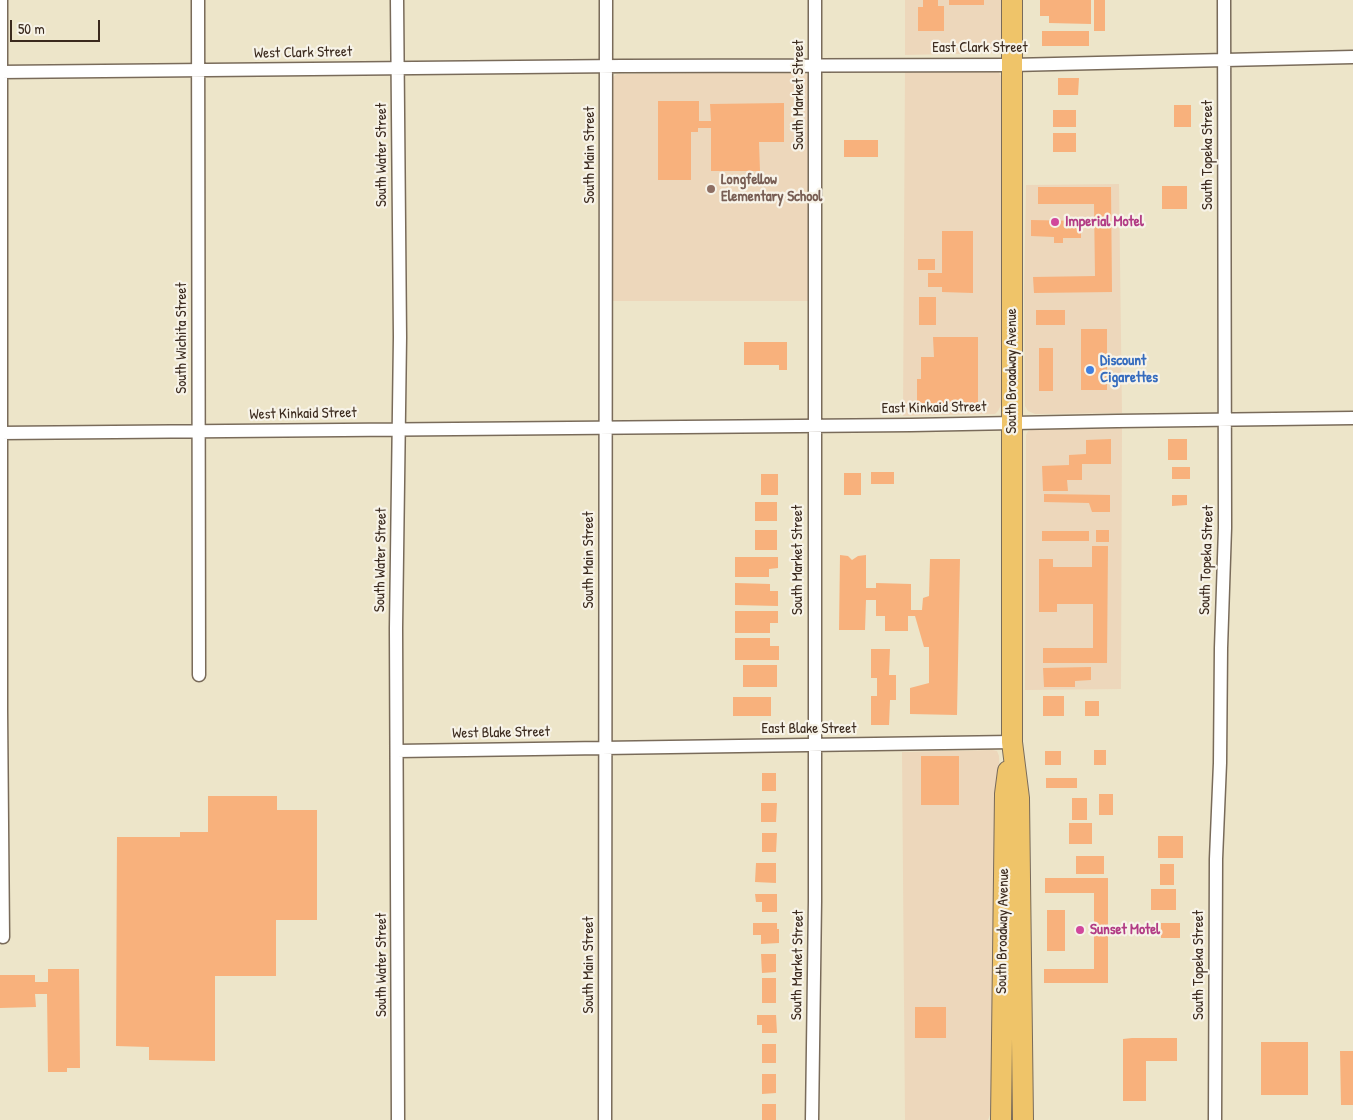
<!DOCTYPE html>
<style>
body{margin:0}
#map{position:relative;width:1353px;height:1120px;overflow:hidden;background:#ede5c9;font-family:"Patrick Hand",sans-serif}
canvas{display:block}
.scale{position:absolute;left:10px;top:20px;width:90px;height:22px;box-sizing:border-box;border:2px solid #3b2a1e;border-top:0;padding-left:6px;font-size:15px;line-height:18px;white-space:nowrap;color:#3b2a1e;-webkit-text-stroke:4px #f7f3e8;paint-order:stroke}
</style>
<div id="map">
<canvas width="1353" height="1120"></canvas>
<div class="scale">50 m</div>
</div>
<script>
const c = document.querySelector('canvas').getContext('2d');
c.lineJoin = 'round';
function paint(path, color) {
  c.fillStyle = color;
  c.fill(path, 'evenodd');
}
function shape(rows) {
  const path = new Path2D();
  for (const r of rows) {
    path.moveTo(r[0], r[1]);
    for (let i = 2; i < r.length; i += 2) path.lineTo(r[i], r[i + 1]);
  }
  return path;
}
function strokePath(path, color, width, dash) {
  c.strokeStyle = color;
  c.lineWidth = width;
  c.lineCap = dash ? 'butt' : 'round';
  c.setLineDash(dash || []);
  c.stroke(path);
}
function write(font, color, halo, rows, align = 'center') {
  c.font = font + ' "Patrick Hand",sans-serif';
  c.lineWidth = 4.5;
  c.setLineDash([]);
  c.textBaseline = 'middle';
  c.strokeStyle = halo;
  c.fillStyle = color;
  for (const [text, x, y, turn = 0] of rows) {
    c.save();
    c.translate(x, y);
    c.rotate((+turn || 0) * Math.PI / 180);
    c.textAlign = isNaN(turn) ? turn : align;
    if (halo) c.strokeText(text, 0, 0);
    c.fillText(text, 0, 0);
    c.restore();
  }
}
paint(shape([
 [905,0,1002,0,1002,43,1000,49,995,53,905,55],
 [905,70,998,71,1001,76,1001,405,998,411,995,414,903,416],
 [800,72,807,74,808,78,808,301,613,301,613,77,617,74],
 [1119,184,1122,413,1035,414,1028,411,1025,406,1024,293,1026,185],
 [1122,428,1121,689,1025,690,1026,435,1028,431,1034,429],
 [992,750,997,751,999,756,1000,791,993,1099,991,1112,988,1120,905,1120,902,752]
]), '#edd7bb');
paint(shape([
 [923,0,938,0,938,6,944,6,944,31,918,31,918,7,923,7],
 [949,0,984,0,984,5,949,5],
 [1040,0,1091,0,1091,24,1049,23,1049,16,1040,16],
 [1094,0,1105,0,1105,31,1094,31],
 [1042,31,1089,31,1089,46,1042,46],
 [1058,78,1079,78,1078,95,1058,95],
 [658,101,699,101,699,121,711,121,710,104,784,103,784,142,759,142,760,171,711,171,711,128,698,128,698,132,691,132,691,180,658,180],
 [1174,105,1191,105,1191,127,1174,127],
 [1053,110,1076,110,1076,127,1053,127],
 [1053,133,1076,133,1076,152,1053,152],
 [844,140,878,140,878,157,844,157],
 [1162,186,1187,186,1187,209,1162,209],
 [1038,187,1111,187,1112,292,1034,293,1033,277,1095,276,1094,204,1038,204],
 [1031,220,1081,221,1081,238,1063,238,1063,243,1054,243,1054,237,1031,236],
 [942,231,973,231,973,293,942,292,942,287,928,287,928,273,942,273],
 [918,259,935,259,935,270,918,270],
 [919,297,936,297,936,325,919,325],
 [1036,310,1065,310,1065,325,1036,325],
 [1081,329,1107,329,1107,390,1081,390],
 [933,337,978,337,978,404,917,404,917,379,921,379,921,357,934,357],
 [744,342,787,342,787,370,779,370,779,365,744,365],
 [1039,348,1053,348,1053,391,1039,391],
 [1111,439,1111,464,1082,464,1082,480,1067,480,1068,491,1043,491,1042,466,1069,465,1069,455,1086,454,1086,440],
 [1168,439,1187,439,1187,460,1168,460],
 [1172,467,1190,467,1190,479,1172,479],
 [871,472,894,472,894,484,871,484],
 [844,473,861,473,861,495,844,495],
 [761,474,778,474,778,495,761,495],
 [1044,494,1110,495,1110,512,1092,512,1089,503,1044,502],
 [1172,495,1187,495,1187,505,1172,506],
 [755,502,777,502,777,521,755,521],
 [755,530,777,530,777,550,755,550],
 [1096,530,1109,530,1109,542,1096,542],
 [1042,531,1089,531,1089,541,1042,541],
 [1092,546,1108,546,1107,663,1043,663,1043,648,1093,648,1093,604,1057,604,1057,612,1039,612,1039,559,1053,559,1053,567,1092,567],
 [840,555,848,556,852,560,858,556,866,555,866,588,876,588,876,583,911,584,911,610,922,610,923,598,929,596,930,559,960,559,957,715,910,714,910,688,929,683,929,647,924,647,915,616,908,616,908,631,885,631,885,616,876,616,876,600,866,600,865,630,839,630],
 [735,557,778,557,778,568,769,569,769,577,735,577],
 [735,583,770,584,770,591,778,591,778,606,735,605],
 [735,611,778,611,778,623,770,623,770,633,735,633],
 [735,638,770,638,770,646,779,646,779,660,735,660],
 [871,649,890,649,889,675,896,675,896,700,890,700,889,725,871,725,871,696,877,696,877,678,871,678],
 [743,665,777,665,777,687,743,687],
 [1091,667,1091,680,1075,681,1075,687,1044,687,1043,668],
 [1043,696,1064,696,1064,716,1043,716],
 [733,697,771,697,771,716,733,716],
 [1085,701,1099,701,1099,716,1085,716],
 [1094,750,1106,750,1106,765,1094,765],
 [1045,751,1061,751,1061,765,1045,765],
 [921,756,959,756,959,805,921,805],
 [762,773,776,773,776,791,762,791],
 [1046,778,1077,778,1077,788,1046,788],
 [1099,794,1113,794,1113,815,1099,815],
 [208,796,277,796,277,810,317,810,317,920,276,920,276,976,215,976,215,1061,149,1060,149,1047,116,1046,117,837,180,837,180,832,208,832],
 [1072,798,1087,798,1087,820,1072,820],
 [761,803,777,803,776,822,761,822],
 [1069,823,1092,823,1092,844,1069,844],
 [762,833,777,833,776,852,762,852],
 [1158,836,1183,836,1183,858,1158,858],
 [1076,856,1104,856,1104,874,1076,874],
 [756,863,776,863,776,883,755,882],
 [1160,864,1174,864,1174,885,1160,885],
 [1045,878,1108,878,1108,983,1044,983,1044,969,1094,969,1094,893,1045,893],
 [1151,889,1176,889,1176,910,1151,910],
 [755,894,777,894,777,912,762,912,762,902,756,902],
 [1047,910,1065,910,1065,951,1047,951],
 [753,923,777,923,777,929,779,929,779,943,761,944,761,935,753,935],
 [1161,923,1180,923,1180,938,1161,938],
 [761,954,776,954,776,972,762,973],
 [48,969,79,969,80,1068,67,1068,67,1072,48,1072,47,994,35,994,36,1007,0,1008,0,975,35,975,35,982,48,982],
 [762,978,776,978,776,1003,762,1003],
 [915,1007,946,1007,946,1038,915,1038],
 [757,1015,776,1015,777,1033,762,1033,762,1025,757,1025],
 [1132,1038,1177,1038,1177,1061,1146,1061,1146,1101,1123,1101,1123,1039],
 [1261,1042,1308,1042,1308,1095,1261,1095],
 [762,1044,776,1044,776,1063,762,1063],
 [1340,1051,1353,1051,1353,1105,1341,1105],
 [762,1074,776,1074,776,1093,762,1094],
 [762,1104,776,1104,776,1120,762,1120]
]), '#f8b17c');
const street = shape([
 [1,0,1,710,3,937],
 [198,0,199,675],
 [397,0,400,337,396,628,398,1120],
 [0,72,622,66,1012,65,1353,57],
 [0,433,911,425,1117,421,1353,418],
 [397,751,1012,742],
 [605,1120,606,0],
 [812,1120,815,901,815,0],
 [1215,1120,1216,859,1220,763,1221,648,1225,528,1224,0]
]);
const primary = shape([
 [1012,0,1012,742,1019,798,1023,1120],
 [1001,1120,1005,794,1008,771]
]);
strokePath(street, '#796b5a', 15);
strokePath(primary, '#796b5a', 22);
strokePath(street, '#fff', 12);
strokePath(primary, '#efc469', 20);
for (const [x, y, r, color] of [
 [711,189,5,"#8d6e63"],
 [1055,222,5,"#d1479c"],
 [1090,370,5,"#3f7fe0"],
 [1080,930,5,"#d1479c"]
]) {
  const dot = new Path2D();
  dot.arc(x, y, r, 0, 2 * Math.PI);
  c.fillStyle = color;
  c.fill(dot);
  strokePath(dot, '#f7f3e8', 2);
}
write('15px', '#3b2a1e', '#f7f3e8', [
 ["East Clark Street",980,48],
 ["West Clark Street",303,53,-1],
 ["South Market Street",799,95,-90],
 ["South Water Street",382,155,-90],
 ["South Main Street",590,155,-90],
 ["South Topeka Street",1208,155,-90],
 ["South Wichita Street",182,338,-90],
 ["South Broadway Avenue",1012,371,-90],
 ["East Kinkaid Street",934,408,-1],
 ["West Kinkaid Street",303,414,-1],
 ["South Water Street",381,560,-89],
 ["South Main Street",589,560,-90],
 ["South Market Street",798,560,-90],
 ["South Topeka Street",1207,560,-88],
 ["East Blake Street",809,729],
 ["West Blake Street",501,733,-1],
 ["South Broadway Avenue",1003,931,-89],
 ["South Water Street",382,965,-90],
 ["South Main Street",589,965,-90],
 ["South Market Street",798,965,-89],
 ["South Topeka Street",1199,965,-90]
]);
write('bold 15px', '#785e54', '#f7f3e8', [
 ["Longfellow",721,180],
 ["Elementary School",721,197]
], 'left');
write('bold 15px', '#b23c85', '#f7f3e8', [
 ["Imperial Motel",1065,222],
 ["Sunset Motel",1090,930]
], 'left');
write('bold 15px', '#366cbe', '#f7f3e8', [
 ["Discount",1100,361],
 ["Cigarettes",1100,378]
], 'left');
</script>
